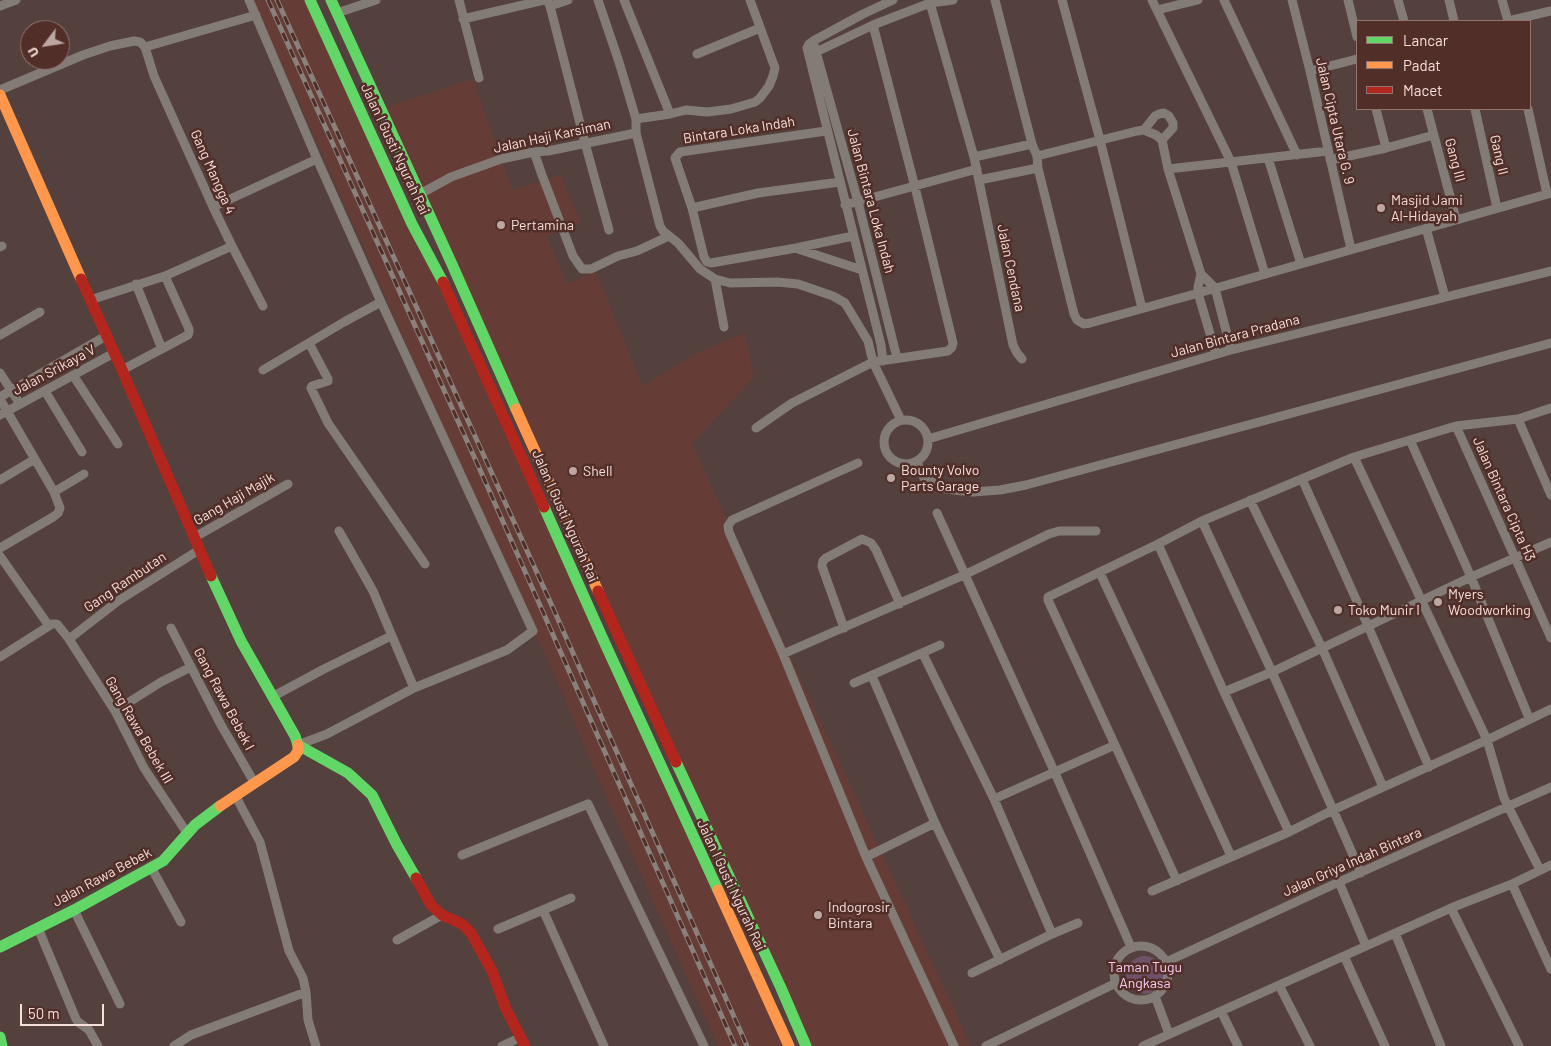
<!DOCTYPE html>
<style>
body{margin:0}
#map{position:relative;width:1551px;height:1046px;overflow:hidden;background:#54403d;font-family:Barlow,sans-serif}
canvas{display:block}
.legend{position:absolute;left:1356px;top:20px;width:175px;height:90px;box-sizing:border-box;background:#522e28;border:1px solid #94746f;margin:0;padding:6px 9px;list-style:none;font-size:15px;color:#f6ded9}
.legend li{display:flex;align-items:center;gap:10px;height:25px}
.legend b{width:25px;border:1px solid #94746f}
.north{position:absolute;left:20px;top:20px;width:50px;height:50px;box-sizing:border-box;background:#522e28;border:1px solid #94746f;border-radius:50%;rotate:239deg;font-size:14px;font-weight:700;line-height:20px;text-align:center;color:#f6ded9}
.north::after{content:'';display:block;margin:auto;width:18px;height:22px;background:#bda7a2;clip-path:polygon(50% 0,100% 100%,50% 72%,0 100%)}
.scale{position:absolute;left:20px;top:1004px;width:84px;height:22px;box-sizing:border-box;border:2px solid #f6ded9;border-top:0;padding-left:6px;font-size:15px;line-height:18px;white-space:nowrap;color:#f6ded9;-webkit-text-stroke:4px #522e28;paint-order:stroke}
</style>
<div id="map">
<canvas width="1551" height="1046"></canvas>
<ul class="legend">
<li><b style="height:6px;background:#63d668"></b>Lancar</li>
<li><b style="height:6px;background:#ff974d"></b>Padat</li>
<li><b style="height:6px;background:#b3261e"></b>Macet</li>
</ul>
<div class="north">U</div>
<div class="scale">50 m</div>
</div>
<script>
const c = document.querySelector('canvas').getContext('2d');
c.lineJoin = 'round';
function paint(path, color) {
  c.fillStyle = color;
  c.fill(path, 'evenodd');
}
function shape(rows) {
  const path = new Path2D();
  for (const r of rows) {
    if (r.length === 3) {
      path.moveTo(r[0] + r[2], r[1]);
      path.arc(r[0], r[1], r[2], 0, 2 * Math.PI);
      continue;
    }
    path.moveTo(r[0], r[1]);
    for (let i = 2; i < r.length; i += 2) path.lineTo(r[i], r[i + 1]);
  }
  return path;
}
function strokePath(path, color, width, dash) {
  c.strokeStyle = color;
  c.lineWidth = width;
  c.lineCap = dash ? 'butt' : 'round';
  c.setLineDash(dash || []);
  c.stroke(path);
}
function write(font, color, halo, rows, align = 'center') {
  c.font = font + ' Barlow,sans-serif';
  c.lineWidth = 5;
  c.setLineDash([]);
  c.textBaseline = 'middle';
  c.strokeStyle = halo;
  c.fillStyle = color;
  for (const [text, x, y, turn = 0] of rows) {
    c.save();
    c.translate(x, y);
    c.rotate((+turn || 0) * Math.PI / 180);
    c.textAlign = isNaN(turn) ? turn : align;
    if (halo) c.strokeText(text, 0, 0);
    c.fillText(text, 0, 0);
    c.restore();
  }
}
paint(shape([
 [253,0,310,0,789,1046,718,1046,591,763,564,697,483,520,362,244],
 [473,79,512,190,561,175,581,223,547,236,567,284,596,272,643,386,697,353,745,333,754,377,692,444,971,1046,806,1046,381,109]
]), '#653d36');
paint(shape([
 [1145,975,19]
]), '#70516a');
strokePath(shape([
 [249,0,317,159,381,302,533,631,507,650,414,688,327,734,298,745],
 [459,0,479,78],
 [547,0,550,6,585,143,609,230],
 [598,0,619,62,636,119,636,133,660,226,663,231,678,243,700,269,715,279,730,283,777,282,798,284,833,296,845,303,868,341,873,362,901,420],
 [624,0,670,114],
 [995,0,1032,144,1037,156,1038,168,1074,314,1077,320,1084,324,1090,323,1195,294,1551,193],
 [1062,0,1100,140,1142,308],
 [1152,0,1231,162,1265,274],
 [1224,0,1297,155],
 [1292,0,1310,71,1351,249],
 [1348,0,1357,37],
 [1398,0,1404,21],
 [1449,0,1454,21],
 [1502,0,1508,21],
 [930,3,974,157,1013,345,1017,353,1022,359],
 [0,6,16,0],
 [550,6,568,0],
 [1157,10,1198,0],
 [337,13,376,0],
 [463,19,544,0],
 [1508,21,1551,11],
 [813,41,858,202,897,358],
 [145,47,154,76,213,207,232,246,263,306],
 [145,47,256,15],
 [814,53,873,25,930,3,953,0],
 [697,54,760,28],
 [1310,71,1357,59],
 [0,90,83,55,110,46,134,41,140,42,145,47],
 [1376,109,1386,148],
 [1427,109,1456,219],
 [1475,109,1497,208],
 [1528,109,1547,194],
 [636,119,670,114,686,110,707,112,731,109,755,102,760,98,769,86,773,76,775,68,750,0],
 [1144,130,1155,116,1159,114,1164,113,1169,116,1173,123,1173,128,1162,140],
 [826,131,680,152,675,158,692,208,704,257,707,262,711,263,796,248,853,236],
 [534,152,542,175,573,256,582,269,591,269,618,256,637,251,669,236],
 [1037,156,1137,131,1144,130,1156,135,1162,140,1168,169,1201,274,1198,287,1198,293,1216,354],
 [974,157,1032,144],
 [1268,158,1301,264],
 [1330,160,1386,148,1434,135],
 [1168,169,1328,151],
 [979,180,1038,168],
 [420,194,451,177,501,159,534,152,548,151,636,133],
 [845,205,977,169],
 [213,207,317,159],
 [692,208,758,193,840,182],
 [1426,228,1445,297],
 [0,247,2,246],
 [798,249,862,270],
 [1201,274,1215,288,1231,350],
 [715,279,724,327],
 [136,284,162,349],
 [90,300,165,276,232,246],
 [0,335,40,312],
 [309,343,328,379,328,381,312,386,311,388,328,423,425,564],
 [883,361,881,345,807,48,809,44,813,41,863,14,893,0],
 [122,370,188,335,189,332,189,329,165,276],
 [263,370,344,322,381,302],
 [0,373,20,404],
 [73,375,118,444],
 [45,391,82,452],
 [0,397,106,336],
 [0,399,54,492,60,508,58,513,53,517,0,548],
 [0,415,114,353],
 [1518,419,1551,495],
 [906,442,22],
 [1456,426,1551,638],
 [756,428,792,403,873,362,948,351,952,347,953,343,915,187,873,25],
 [928,439,1231,350,1551,271],
 [1410,440,1471,577,1529,718],
 [1354,457,1487,740,1504,798,1540,870],
 [917,462,924,478,946,489,973,492,1000,490,1026,485,1551,343],
 [858,463,732,520,728,526,729,532,783,654,866,857,954,1046],
 [1302,479,1368,626,1429,767],
 [0,480,35,459],
 [54,492,84,474],
 [1250,500,1322,648,1383,787],
 [937,513,1055,773,1131,947],
 [1202,521,1272,672,1361,873],
 [339,531,373,591,414,688],
 [195,537,288,484],
 [1158,544,1224,692,1289,832],
 [0,556,49,626],
 [1100,573,1167,716,1231,856],
 [171,628,221,725,254,782],
 [844,628,824,572,822,566,823,561,826,558,862,539,871,543,876,550,900,604],
 [69,639,118,601,199,550],
 [783,654,964,575,1049,534,1059,531,1096,531],
 [923,654,994,799,1052,934],
 [0,657,52,624,57,624,69,639,115,711,144,768,187,833],
 [872,676,935,823,1000,960],
 [854,683,940,645],
 [1224,692,1272,672,1471,577,1551,542],
 [272,697,324,669,391,636],
 [115,711,161,682,191,667],
 [235,795,260,842,289,951,303,978,306,992,308,1020,316,1046],
 [994,799,1115,745],
 [462,855,588,804,704,1046],
 [866,857,935,823],
 [151,867,181,922],
 [1177,881,1115,745,1048,600,1048,597,1158,544,1202,521,1354,457,1456,426,1518,419,1551,408],
 [1339,882,1366,946],
 [1512,884,1551,969],
 [1152,891,1289,832,1333,810,1487,740,1551,709],
 [1451,908,1519,1046],
 [74,910,120,1004],
 [543,910,604,1046],
 [38,928,76,1019,78,1022,89,1030,98,1046],
 [498,929,571,898],
 [1395,933,1441,1046],
 [397,940,442,915],
 [1141,973,27],
 [1344,956,1385,1046],
 [1166,962,1339,882,1551,787],
 [972,973,1052,934,1078,923],
 [1279,985,1310,1046],
 [1155,996,1169,1034],
 [1221,1011,1238,1046],
 [174,1046,191,1035,306,992],
 [502,1046,521,1037],
 [986,1046,1116,983],
 [1143,1046,1451,908,1512,884,1551,865]
]), '#837c76', 9);
strokePath(shape([
 [310,0,412,224,443,282],
 [331,0,451,262,516,409],
 [544,507,602,637,718,890],
 [211,576,241,641,295,736,298,745,348,773,372,795,397,845,416,878],
 [676,762,781,988,806,1046],
 [0,947,74,910,163,861,195,825,220,806],
 [0,1037,2,1046]
]), '#63d668', 11);
strokePath(shape([
 [0,95,81,279],
 [516,409,598,591],
 [220,806,294,757,298,751,298,745],
 [718,890,789,1046]
]), '#ff974d', 11);
strokePath(shape([
 [81,279,122,370,211,576],
 [443,282,544,507],
 [598,591,676,762],
 [416,878,431,905,442,915,462,924,471,933,492,971,506,1009,525,1046]
]), '#b3261e', 11);
const rail = shape([
 [268,0,481,472,735,1046],
 [277,0,553,608,747,1046]
]);
strokePath(rail, '#8a817c', 5);
strokePath(rail, '#522e28', 3, [9]);
for (const [x, y, r, color] of [
 [1381,208,5,"#bda7a2"],
 [501,225,5,"#bda7a2"],
 [573,471,5,"#bda7a2"],
 [891,478,5,"#bda7a2"],
 [1438,602,5,"#bda7a2"],
 [1338,610,5,"#bda7a2"],
 [818,915,5,"#bda7a2"]
]) {
  const dot = new Path2D();
  dot.arc(x, y, r, 0, 2 * Math.PI);
  c.fillStyle = color;
  c.fill(dot);
  strokePath(dot, '#522e28', 2);
}
write('14px', '#f6ded9', '#522e28', [
 ["Jalan Cipta Utara G. 9",1335,121,77],
 ["Bintara Loka Indah",739,130,-9],
 ["Jalan Haji Karsiman",552,136,-12],
 ["Jalan I Gusti Ngurah Rai",395,149,65],
 ["Gang II",1499,155,77],
 ["Gang III",1455,160,75],
 ["Gang Mangga 4",213,172,66],
 ["Jalan Bintara Loka Indah",871,201,75],
 ["Jalan Cendana",1011,268,78],
 ["Jalan Bintara Pradana",1235,336,-15],
 ["Jalan Srikaya V",54,370,-28],
 ["Gang Haji Majik",234,499,-30],
 ["Jalan Bintara Cipta H3",1504,499,66],
 ["Jalan I Gusti Ngurah Rai",565,516,66],
 ["Gang Rambutan",125,582,-34],
 ["Gang Rawa Bebek I",224,699,62],
 ["Gang Rawa Bebek III",139,730,60],
 ["Jalan Griya Indah Bintara",1352,862,-24],
 ["Jalan Rawa Bebek",102,877,-28],
 ["Jalan I Gusti Ngurah Rai",731,885,65]
]);
write('14px', '#f6ded9', '#522e28', [
 ["Masjid Jami",1391,200],
 ["Al-Hidayah",1391,216],
 ["Pertamina",511,225],
 ["Bounty Volvo",901,470],
 ["Parts Garage",901,486],
 ["Shell",583,471],
 ["Myers",1448,594],
 ["Woodworking",1448,610],
 ["Toko Munir I",1348,610],
 ["Indogrosir",828,907],
 ["Bintara",828,923]
], 'left');
write('14px', '#f9cbf4', '#522e28', [
 ["Taman Tugu",1145,967],
 ["Angkasa",1145,983]
]);
</script>
